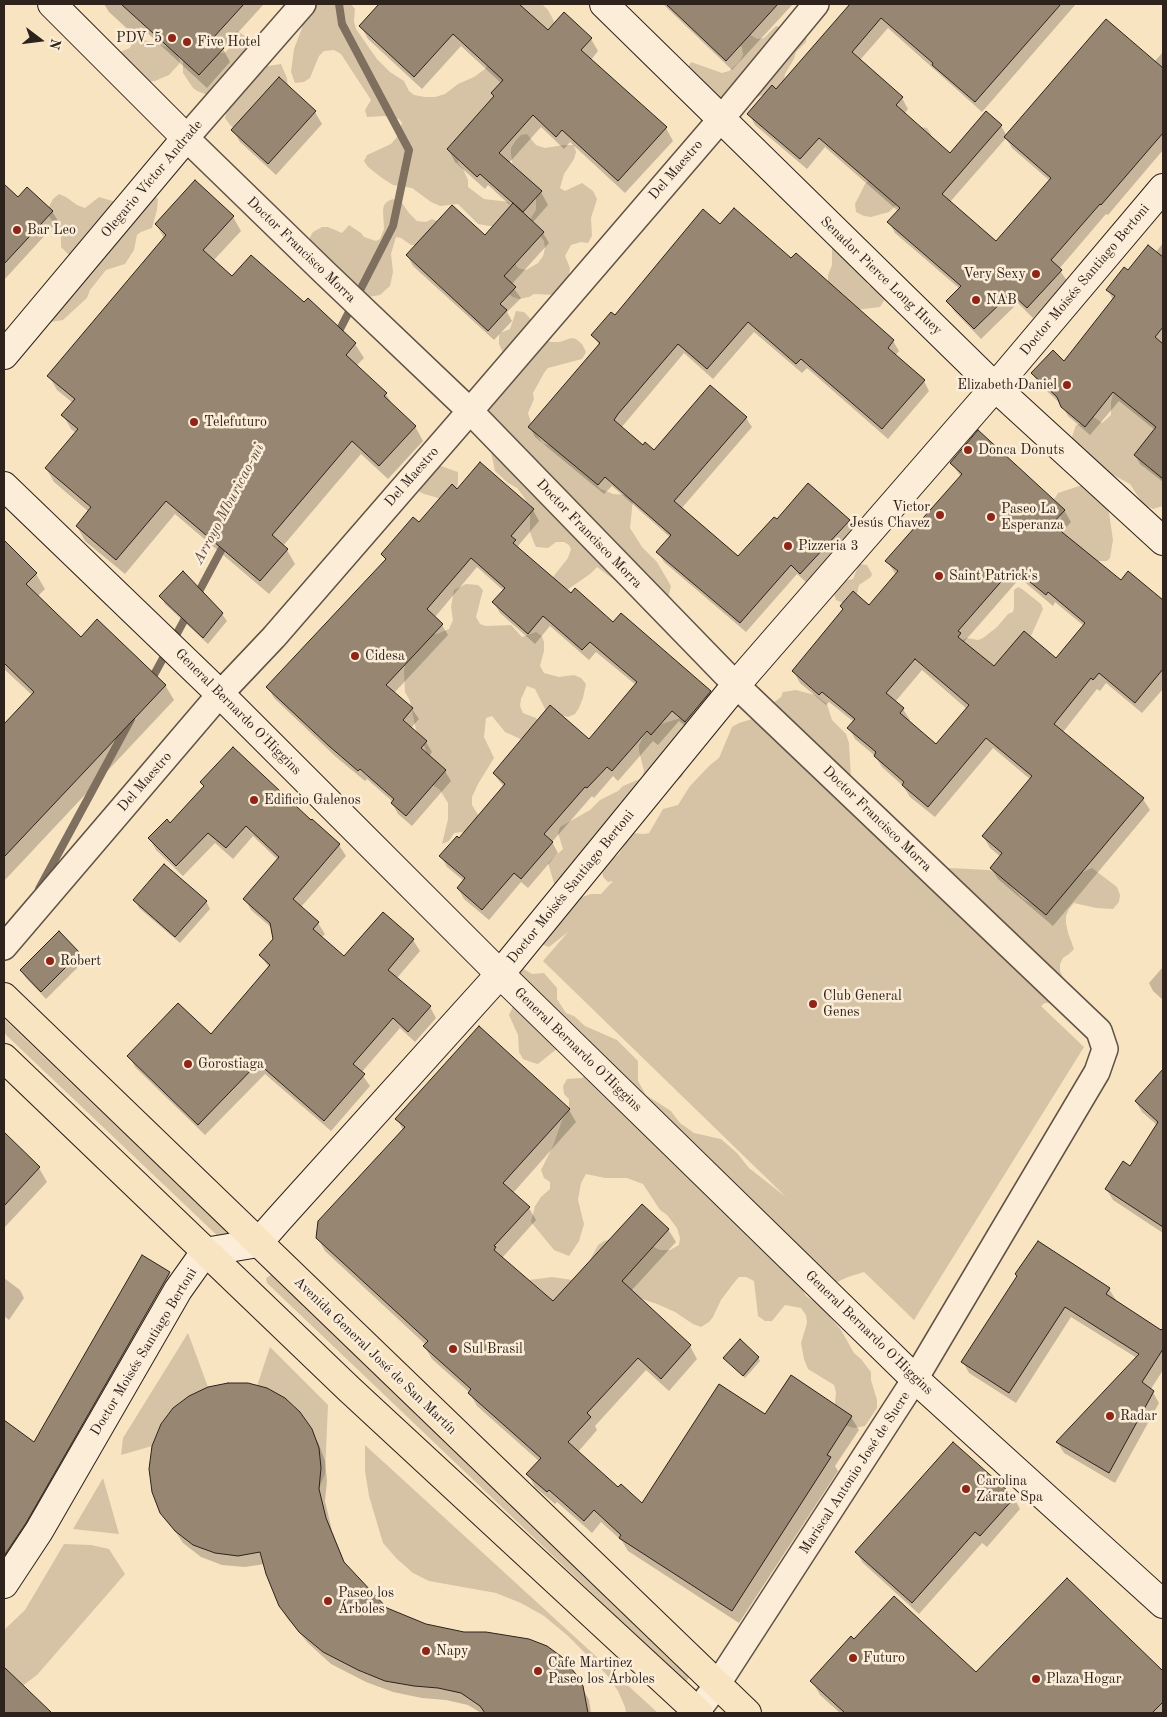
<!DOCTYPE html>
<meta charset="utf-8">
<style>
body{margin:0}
#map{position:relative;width:1167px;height:1717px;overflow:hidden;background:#f9e4c2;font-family:"Old Standard TT",serif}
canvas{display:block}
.frame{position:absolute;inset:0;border:5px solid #2d221c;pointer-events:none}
.north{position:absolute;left:15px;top:15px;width:50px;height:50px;-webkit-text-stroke:4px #fbedd7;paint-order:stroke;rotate:105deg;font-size:14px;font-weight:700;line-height:20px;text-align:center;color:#2d221c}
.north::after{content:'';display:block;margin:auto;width:18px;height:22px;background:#2d221c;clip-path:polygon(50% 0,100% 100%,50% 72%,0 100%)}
</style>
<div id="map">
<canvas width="1167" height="1717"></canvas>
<div class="frame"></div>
<div class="north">N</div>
</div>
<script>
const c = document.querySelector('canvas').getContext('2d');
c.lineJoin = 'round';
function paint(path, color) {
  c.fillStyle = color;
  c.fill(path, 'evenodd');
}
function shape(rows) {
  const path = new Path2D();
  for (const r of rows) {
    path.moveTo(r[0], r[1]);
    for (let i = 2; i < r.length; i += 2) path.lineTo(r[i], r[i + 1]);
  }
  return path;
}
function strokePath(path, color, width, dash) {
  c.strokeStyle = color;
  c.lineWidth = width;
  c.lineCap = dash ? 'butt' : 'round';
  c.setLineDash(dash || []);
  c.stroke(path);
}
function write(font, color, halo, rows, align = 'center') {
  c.font = font + ' "Old Standard TT",serif';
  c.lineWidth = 5;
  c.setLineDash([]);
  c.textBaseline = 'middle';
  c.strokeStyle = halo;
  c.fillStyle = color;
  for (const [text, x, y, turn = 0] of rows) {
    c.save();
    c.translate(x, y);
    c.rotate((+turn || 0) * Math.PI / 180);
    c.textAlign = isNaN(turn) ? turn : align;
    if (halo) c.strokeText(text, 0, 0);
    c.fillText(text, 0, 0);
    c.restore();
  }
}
paint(shape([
 [306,4,351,4,355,9,354,21,356,29,377,59,390,72,404,81,409,91,414,95,425,97,435,97,445,94,458,84,474,77,485,69,518,6,513,4,542,4,548,10,554,21,554,31,459,156,458,163,463,169,468,180,468,187,484,199,509,202,512,212,496,227,478,224,458,204,440,206,431,202,412,188,393,185,382,178,368,167,364,161,367,155,391,144,397,137,402,123,399,119,384,116,367,117,365,110,371,100,341,54,334,50,324,51,319,56,310,78,304,82,295,83,291,72,294,49,302,28,298,14],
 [776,26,807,33,806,42,796,52,794,59,785,74,783,88,757,97,745,108,718,102,687,69,691,62,722,73,729,71,739,62,743,55,742,47,735,43,743,30,757,39,764,38],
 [237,31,248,38,254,55,268,66,281,64,287,78,288,89,239,132,230,125,225,118,227,111,205,94,197,91,193,88,183,73,183,61,189,51,224,53,228,50,230,36],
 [138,38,167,47,176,53,179,58,180,63,169,75,155,81,141,82,119,69,120,52,130,48,133,41],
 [916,126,927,128,931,134,933,148,898,199,896,205,889,212,871,217,864,216,856,212,855,204,865,184,878,172],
 [527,134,536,145,545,148,564,145,574,145,576,152,574,159,564,174,560,188,565,191,582,183,593,191,597,199,591,218,592,236,588,243,581,242,571,245,565,256,570,268,569,275,554,295,534,294,529,297,519,299,513,297,508,293,484,260,510,254,518,268,526,270,538,263,543,256,545,248,544,241,529,221,536,210,536,197,513,168,511,154,511,148,516,140,521,135],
 [150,191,158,199,157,210,152,228,141,232,137,235,134,250,125,264,106,270,90,290,87,298,63,320,51,322,45,317,70,256,61,247,61,233,46,212,53,199,59,194,66,197,77,205,85,208,99,197,116,202],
 [393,199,402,203,409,213,417,221,426,222,432,219,437,221,437,227,417,245,411,245,401,238,396,237,391,254,393,272,390,286,380,295,363,298,310,242,310,237,313,232,322,227,328,227,342,233,349,225,361,233,364,237,376,241,380,239,384,229,383,210,384,205,388,201],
 [832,247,863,276,868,285,880,290,885,299,880,307,855,310,828,284,828,275,832,265],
 [516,311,524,312,527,315,550,342,560,342,571,338,576,339,582,344,586,352,582,359,548,368,544,373,533,393,534,399,528,413,532,426,542,443,555,447,597,484,599,488,613,494,629,495,633,499,630,528,642,547,657,562,671,586,668,598,635,584,617,582,597,567,590,574,567,590,553,582,553,577,568,558,571,549,569,545,564,542,556,542,548,548,536,547,534,543,530,532,530,511,524,497,517,488,508,483,495,471,481,405,504,355,499,344,499,337,500,333,510,329],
 [1116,383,1163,393,1163,506,1153,509,1143,504,1130,484,1104,470,1096,461,1080,450,1072,437,1076,425,1082,423,1091,415,1102,423,1111,415,1111,402],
 [438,465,458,472,458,482,455,498,446,502,435,497,424,494,420,492,418,487],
 [1082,485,1105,502,1109,513,1113,540,1110,558,1107,561,1097,561,1052,532,1060,522,1061,517,1052,503,1058,493],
 [859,564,867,565,872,574,871,577,859,585,856,598,843,603,836,600,833,591,843,581,853,579],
 [466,584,478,585,483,590,476,617,480,624,486,626,511,625,522,637,536,632,542,636,544,642,544,651,540,666,544,673,559,677,574,675,581,678,586,684,583,698,579,708,575,714,568,717,546,711,535,689,527,686,521,699,520,706,523,713,536,718,540,724,525,741,505,732,492,716,486,718,484,737,494,758,478,784,472,797,472,805,480,818,469,836,462,832,454,833,449,841,442,844,448,819,448,803,440,790,434,786,432,779,425,748,416,730,410,701,405,692,404,671,407,654,427,634,437,634,449,629,453,620,451,607,454,590],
 [1018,587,1022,589,1041,604,1043,609,1031,636,1027,638,1000,667,958,661,962,640,967,638,978,640,983,638,997,627,1008,614,1013,612,1014,607,1014,590],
 [796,690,815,695,827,704,832,720,846,734,849,743,851,778,867,793,871,823,884,845,909,870,949,868,989,870,997,872,1023,899,1035,905,1074,876,1092,868,1117,887,1120,895,1119,902,1113,909,1096,908,1074,903,1069,909,1066,916,1066,923,1068,933,1074,949,1069,954,1063,958,1060,964,1060,971,1069,991,1063,1002,1045,1003,1041,1006,1084,1047,914,1320,864,1272,848,1277,833,1284,799,1283,806,1296,820,1305,841,1330,854,1353,861,1359,871,1372,871,1380,877,1400,877,1408,865,1426,854,1428,844,1425,834,1413,836,1392,834,1385,808,1369,804,1359,801,1343,807,1323,806,1315,801,1308,785,1305,772,1321,765,1321,758,1316,754,1281,746,1277,739,1277,733,1284,721,1300,713,1317,709,1322,701,1327,693,1324,675,1312,657,1304,642,1299,636,1295,594,1343,529,1280,552,1277,586,1282,590,1260,598,1245,604,1241,626,1234,660,1250,670,1250,679,1245,680,1238,677,1228,667,1215,660,1210,643,1184,627,1178,605,1178,586,1174,581,1183,578,1200,584,1224,579,1241,569,1256,554,1250,531,1222,535,1206,541,1197,550,1189,550,1182,544,1178,541,1170,553,1146,562,1120,569,1110,569,1099,564,1094,563,1086,567,1079,582,1078,590,1070,563,1044,538,1064,531,1062,523,1059,519,1052,518,1035,509,1015,518,995,515,971,522,968,532,974,544,973,557,988,557,999,566,1013,574,1016,585,1026,617,1040,638,1061,638,1081,646,1095,671,1111,680,1123,694,1133,721,1139,737,1153,749,1168,786,1197,543,961,568,932,549,947,541,944,562,914,582,897,591,894,601,894,613,881,608,882,603,877,602,870,605,865,619,854,632,833,644,834,649,833,663,809,678,805,690,786,710,765,719,758,732,727,739,723,752,719,781,697,783,692],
 [680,718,688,723,687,764,682,777,673,783,565,887,554,883,548,863,563,849,558,833,560,827,590,810,600,800,618,791,623,786,642,778,644,771,639,751,639,745,642,739,650,728],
 [4,1019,229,1234,223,1241,4,1033],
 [271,1275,689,1673,690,1675,687,1681,683,1680,267,1283,266,1278],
 [188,1333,208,1387,189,1396,173,1408,161,1424,152,1446,121,1455,123,1438],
 [270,1347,328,1405,325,1474,319,1489,321,1468,319,1448,312,1429,300,1412,285,1398,257,1386],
 [365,1445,658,1713,626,1713,625,1707,618,1691,607,1675,568,1636,544,1616,521,1603,496,1593,429,1581,413,1573,397,1559,383,1543,369,1496,365,1471],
 [103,1478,119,1534,73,1529],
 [64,1544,91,1545,109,1549,125,1574,37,1675,4,1700,4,1630,25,1610]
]), '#d6c3a6');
paint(shape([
 [104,4,264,4,223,49,230,62,207,88,141,27,134,35,109,12],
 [381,4,518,4,548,32,591,39,598,51,591,60,666,128,673,141,625,193,570,142,564,149,541,127,509,163,541,192,548,205,532,223,543,233,549,243,511,285,521,298,507,312,512,321,494,340,413,266,407,255,485,237,512,207,488,185,485,189,455,162,448,149,495,98,492,93,501,83,461,46,422,89,368,39,361,26],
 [663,4,793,4,732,70],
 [852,4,864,4,872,11,878,4,1076,4,982,112,888,28,860,60,902,98,908,109,904,114,950,154,1001,126,1007,136,1154,62,1163,52,1163,150,1108,215,1106,214,1059,269,1067,281,1033,318,1018,303,981,339,954,311,948,301,960,289,895,233,889,222,898,211,825,147,807,169,755,125,749,114,776,90],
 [1006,138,1012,148,1050,181,996,243,950,202],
 [279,79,315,112,322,124,276,175,240,142,233,130],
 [17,197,52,211,58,221,4,280,4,212],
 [233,217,241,231,213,261,232,278,304,304,308,300,355,344,364,358,356,366,386,394,394,407,415,426,423,441,388,479,361,454,283,546,287,550,295,564,269,594,175,514,125,574,85,541,77,526,89,512,54,482,46,468,76,433,71,429,63,415,73,403,57,390,49,376,164,238,156,224],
 [721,226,791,260,796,254,893,341,899,351,895,356,924,381,929,391,888,439,807,368,802,373,754,332,713,379,684,353,621,428,643,447,654,452,746,418,752,427,681,509,738,558,849,521,855,531,807,583,797,574,746,632,664,562,658,552,671,538,612,486,604,494,535,437,530,427,599,345,593,335],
 [1163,243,1163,342,1162,344,1163,346,1163,482,1140,464,1135,455,1155,430,1119,401,1090,435,1068,416,1061,404,1038,383,1033,374,1064,363,1113,300,1108,290,1128,271,1156,252],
 [952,463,1064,510,1071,522,1061,533,1121,581,1129,572,1163,603,1163,689,1142,713,1106,683,1100,691,1097,689,1063,732,1143,799,1150,810,1053,926,998,879,991,868,1001,857,990,848,983,836,1031,780,993,748,935,817,910,797,903,786,882,767,875,756,855,739,849,728,854,722,829,702,826,705,800,683,794,672,843,609,841,606,869,606,896,575,887,561,961,477],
 [1020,578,1053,606,1055,602,1084,626,1056,660,994,668,967,646,964,642],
 [922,670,967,709,936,746,908,722,910,720,903,709,895,702],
 [457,491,533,510,539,521,518,546,521,552,571,595,710,692,716,702,691,731,679,721,658,745,653,741,618,781,613,776,594,798,592,796,552,842,558,853,528,888,521,882,489,920,464,899,458,888,464,881,447,867,441,856,459,840,504,787,494,774,589,741,636,685,596,652,589,660,550,626,535,644,500,613,494,603,504,591,477,567,435,617,442,625,448,635,394,693,412,709,419,719,411,728,426,742,432,752,429,756,445,771,451,781,412,826,398,814,392,803,393,802,367,779,365,781,336,757,274,698,268,687,386,561,383,554],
 [4,542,36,574,45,589,37,597,82,638,165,685,174,700,4,881,4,725,32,695,4,669],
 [183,573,222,614,227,621,208,644,165,604,161,596],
 [202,783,311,822,339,845,346,856,301,907,318,923,325,934,321,938,344,958,383,913,413,940,420,951,397,978,430,1007,436,1018,415,1042,400,1028,361,1073,370,1086,331,1131,265,1074,205,1135,135,1067,129,1056,211,1036,269,968,261,955,275,939,273,929,251,910,245,899,278,860,253,836,233,859,215,843,183,876,156,850,150,839,171,825,204,787],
 [135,900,206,901,210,909,180,943,139,908],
 [79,953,84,961,46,999,26,978,21,970],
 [1163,967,1163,1000,1153,991,1149,983],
 [1163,1071,1163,1233,1113,1200,1106,1189,1131,1167,1158,1126,1142,1112,1136,1102],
 [569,1110,576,1122,513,1193,529,1208,536,1220,502,1258,553,1303,668,1229,676,1242,631,1291,690,1346,697,1359,669,1391,646,1370,595,1426,597,1430,578,1452,619,1489,642,1505,766,1416,851,1417,859,1430,835,1466,838,1471,739,1623,628,1551,622,1541,601,1522,592,1533,557,1502,555,1504,535,1487,528,1474,539,1461,477,1406,469,1392,432,1359,425,1347,426,1345,325,1251,318,1238,403,1130,397,1119],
 [4,1134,39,1168,47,1182,4,1228],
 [1038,1242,1109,1289,1116,1300,1115,1302,1161,1332,1163,1330,1163,1370,1151,1389,1159,1403,1115,1483,1064,1453,1057,1442,1137,1358,1071,1317,1016,1403,969,1373,963,1362,1018,1277],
 [169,1273,176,1285,4,1579,4,1421,35,1444],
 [4,1278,20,1290,24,1298,9,1320,4,1316],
 [758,1357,760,1361,745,1378,725,1358],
 [310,1430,318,1442,325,1461,327,1481,325,1501,332,1531,346,1566,386,1609,426,1625,574,1673,589,1700,591,1713,481,1713,468,1705,446,1700,422,1698,393,1692,366,1682,331,1664,308,1643,287,1618,280,1606,265,1564,245,1567,222,1565,201,1557,183,1543,162,1512],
 [1014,1498,1020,1509,987,1547,982,1543,919,1614,863,1563,856,1552],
 [855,1641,976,1674,1139,1649,1163,1673,1163,1713,840,1713,820,1695,812,1681],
 [4,1668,50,1713,4,1713]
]), '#0003');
strokePath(shape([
 [336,337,393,226,409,150,342,24,339,4],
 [196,597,226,541],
 [173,641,189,611],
 [150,682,167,651],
 [39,889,131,719]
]), '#7e6f5e', 8);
const building = shape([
 [121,4,244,4,213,38,224,48,199,75,121,4],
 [379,4,519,4,548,30,564,12,592,38,581,50,667,127,618,181,562,130,556,137,533,115,499,153,542,191,523,212,480,174,477,177,447,149,494,96,491,93,503,80,453,34,414,77,359,26,379,4],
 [666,4,778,4,726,61,666,4],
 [850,4,1061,4,975,102,932,65,933,63,881,18,852,52,903,97,896,105,950,153,986,111,1002,125,942,194,996,241,1051,178,1004,137,1106,19,1163,68,1163,133,1101,205,1100,204,1051,260,1062,270,1027,308,1011,293,974,329,946,301,961,286,887,222,900,208,819,138,800,159,747,114,772,85,776,89,850,4],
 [279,77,316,111,268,164,231,130,279,77],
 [195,180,234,216,203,250,232,276,251,255,304,302,308,298,356,343,346,355,387,393,384,396,416,426,379,466,352,441,272,535,288,549,260,581,166,501,116,560,76,526,91,507,45,468,78,429,61,415,75,399,47,376,166,235,155,224,195,180],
 [4,184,18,197,27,187,53,211,4,264,4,184],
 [513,203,544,232,504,276,516,287,500,304,507,310,488,331,406,255,452,205,485,235,513,203],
 [734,208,791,258,796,253,894,340,888,348,925,380,882,429,801,359,796,364,748,322,707,369,678,344,618,414,614,420,643,445,645,442,654,450,710,385,747,417,674,501,738,556,774,517,777,519,808,483,850,520,800,574,791,565,740,623,656,552,671,535,605,477,598,485,528,427,600,343,591,335,611,312,615,315,703,209,720,224,734,208],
 [1148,245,1163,257,1163,327,1155,337,1163,344,1163,479,1134,455,1156,427,1113,392,1085,427,1061,407,1057,397,1031,373,1053,350,1064,361,1115,296,1106,290,1124,267,1128,270,1148,245],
 [978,430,1065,510,1052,524,1121,580,1128,571,1163,600,1163,669,1135,703,1099,673,1093,680,1091,678,1054,724,1144,798,1046,915,990,868,1002,853,982,836,1032,776,986,738,928,807,902,785,904,782,874,756,876,752,847,728,855,719,822,692,819,695,792,671,843,609,840,606,853,591,869,605,898,571,885,561,962,474,950,463,978,430],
 [1013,568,1046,595,1048,592,1085,623,1056,658,1024,631,994,666,958,637,961,633,958,631,1013,568],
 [915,659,969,705,936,744,900,713,904,708,886,693,915,659],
 [480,462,534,509,511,536,516,540,513,543,571,593,575,588,613,622,621,613,711,691,685,722,672,711,651,735,647,731,612,771,607,767,587,788,585,787,544,834,553,842,521,879,514,873,482,910,457,888,465,878,439,856,457,836,459,838,505,784,493,773,550,705,589,739,637,682,590,642,582,650,543,616,528,634,492,602,505,588,471,558,427,609,443,624,386,685,413,708,403,720,427,741,421,748,446,770,406,816,391,803,394,799,360,769,358,771,329,746,266,687,386,559,381,554,413,517,419,522,452,484,457,489,480,462],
 [4,540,37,573,26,584,81,637,97,619,166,685,4,857,4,724,34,692,4,663,4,540],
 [183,571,223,613,203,638,159,596,183,571],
 [233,747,311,820,312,819,340,844,293,899,319,922,313,929,344,956,383,912,414,939,388,970,431,1006,408,1032,393,1018,353,1064,365,1074,324,1121,258,1063,198,1125,127,1056,178,1003,211,1034,270,965,259,955,273,939,270,923,243,899,279,857,246,826,226,848,208,833,176,866,148,838,167,819,170,823,204,786,200,782,233,747],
 [164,864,207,901,175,937,133,900,164,864],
 [59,931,80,953,41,992,20,970,59,931],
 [479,1026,570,1109,503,1183,530,1207,494,1246,496,1247,494,1250,553,1301,642,1204,669,1229,622,1281,691,1345,661,1379,638,1358,587,1413,591,1417,568,1442,618,1487,621,1484,642,1503,719,1384,765,1414,791,1375,852,1416,827,1455,831,1457,732,1611,619,1538,621,1535,594,1510,584,1521,549,1490,547,1492,526,1474,541,1458,468,1393,471,1389,423,1346,428,1341,316,1238,318,1221,405,1127,395,1119,479,1026],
 [1163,1069,1163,1227,1105,1189,1123,1161,1130,1166,1158,1122,1135,1101,1163,1069],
 [4,1132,40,1167,4,1206,4,1132],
 [1038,1241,1110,1288,1106,1294,1161,1330,1163,1328,1163,1349,1142,1382,1154,1391,1109,1473,1056,1442,1139,1354,1065,1307,1009,1393,961,1362,1017,1276,1015,1274,1038,1241],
 [142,1255,170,1272,26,1523,4,1556,4,1420,34,1442,142,1255],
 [740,1339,759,1357,743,1376,723,1358,740,1339],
 [228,1383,248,1383,267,1388,285,1398,300,1412,312,1429,319,1448,321,1468,319,1489,326,1518,344,1562,387,1608,426,1624,464,1632,486,1632,529,1639,547,1646,562,1657,575,1673,583,1686,588,1713,485,1713,480,1706,461,1693,438,1688,414,1686,385,1681,358,1670,323,1652,299,1632,279,1606,266,1574,260,1552,238,1556,215,1553,193,1545,175,1531,160,1513,152,1492,149,1469,152,1446,161,1424,173,1408,189,1396,208,1387,228,1383],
 [953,1442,1015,1497,980,1536,975,1532,912,1603,855,1552,953,1442],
 [1067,1578,1163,1671,1163,1702,1152,1713,845,1713,810,1681,851,1636,854,1639,894,1596,976,1672,1067,1578],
 [4,1667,52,1713,4,1713,4,1667]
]);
paint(building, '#978772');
strokePath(building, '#2d221c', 1);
const street = shape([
 [303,4,186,138,324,272,470,411,736,685,1099,1031,1105,1049,1097,1072,915,1379,717,1685,696,1713],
 [4,947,220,694,274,637,470,411,721,119,816,4]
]);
const secondary = shape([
 [604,4,995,387,1163,541],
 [4,355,186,138,52,4],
 [4,486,220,694,500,974,915,1379,1163,1604],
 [4,1584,39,1531,178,1290,205,1252,258,1243,279,1219,500,974,736,685,995,387,1163,188]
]);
const highway = shape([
 [4,997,747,1713],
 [4,1058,349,1389,699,1713]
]);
strokePath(street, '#605246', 28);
strokePath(secondary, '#2d221c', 30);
strokePath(highway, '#2d221c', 30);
strokePath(street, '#fbedd7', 25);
strokePath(secondary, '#fbedd7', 28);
strokePath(highway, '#f9e4c2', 28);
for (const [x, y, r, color] of [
 [172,38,5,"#8f2418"],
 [187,42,5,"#8f2418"],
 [17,230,5,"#8f2418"],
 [1036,274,5,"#8f2418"],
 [976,300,5,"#8f2418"],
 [1067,385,5,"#8f2418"],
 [194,422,5,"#8f2418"],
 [968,450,5,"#8f2418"],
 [940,515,5,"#8f2418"],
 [991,517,5,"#8f2418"],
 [788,546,5,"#8f2418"],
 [939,576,5,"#8f2418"],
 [355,656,5,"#8f2418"],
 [254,800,5,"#8f2418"],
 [50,961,5,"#8f2418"],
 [813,1004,5,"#8f2418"],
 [188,1064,5,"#8f2418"],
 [453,1349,5,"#8f2418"],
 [1110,1416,5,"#8f2418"],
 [966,1489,5,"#8f2418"],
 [328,1601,5,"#8f2418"],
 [426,1651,5,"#8f2418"],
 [853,1658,5,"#8f2418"],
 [538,1671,5,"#8f2418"],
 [1036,1679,5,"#8f2418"]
]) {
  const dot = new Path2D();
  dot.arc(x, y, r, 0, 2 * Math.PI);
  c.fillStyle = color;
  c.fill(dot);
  strokePath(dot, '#fbedd7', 2);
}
write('14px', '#2d221c', '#fbedd7', [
 ["PDV_5",162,38,"right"],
 ["Five Hotel",197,42],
 ["Bar Leo",27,230],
 ["Very Sexy",1026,274,"right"],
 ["NAB",986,300],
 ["Elizabeth Daniel",1057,385,"right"],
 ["Telefuturo",204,422],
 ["Donca Donuts",978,450],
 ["Victor",930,507,"right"],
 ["Jesús Chavez",930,523,"right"],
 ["Paseo La",1001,509],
 ["Esperanza",1001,525],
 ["Pizzeria 3",798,546],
 ["Saint Patrick's",949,576],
 ["Cidesa",365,656],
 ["Edificio Galenos",264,800],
 ["Robert",60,961],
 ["Club General",823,996],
 ["Genes",823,1012],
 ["Gorostiaga",198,1064],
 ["Sul Brasil",463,1349],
 ["Radar",1120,1416],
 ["Carolina",976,1481],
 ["Zárate Spa",976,1497],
 ["Paseo los",338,1593],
 ["Árboles",338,1609],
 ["Napy",436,1651],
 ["Futuro",863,1658],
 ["Cafe Martinez",548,1663],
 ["Paseo los Árboles",548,1679],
 ["Plaza Hogar",1046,1679]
], 'left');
write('14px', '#2d221c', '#fbedd7', [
 ["Del Maestro",676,170,-49],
 ["Olegario Víctor Andrade",152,179,-50],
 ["Doctor Francisco Morra",301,250,44],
 ["Senador Pierce Long Huey",881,276,44],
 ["Doctor Moisés Santiago Bertoni",1085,280,-50],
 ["Del Maestro",412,477,-49],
 ["Doctor Francisco Morra",589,534,46],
 ["General Bernardo O'Higgins",238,712,45],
 ["Del Maestro",145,782,-49],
 ["Doctor Francisco Morra",877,819,44],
 ["Doctor Moisés Santiago Bertoni",571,887,-51],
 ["General Bernardo O'Higgins",578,1050,44],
 ["General Bernardo O'Higgins",869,1333,44],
 ["Doctor Moisés Santiago Bertoni",144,1352,-59],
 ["Avenida General José de San Martín",375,1356,44],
 ["Mariscal Antonio José de Sucre",855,1473,-57]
]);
write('italic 15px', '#5c4f42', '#fbedd7', [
 ["Arroyo Mburicao-mi",229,504,-62]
]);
</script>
